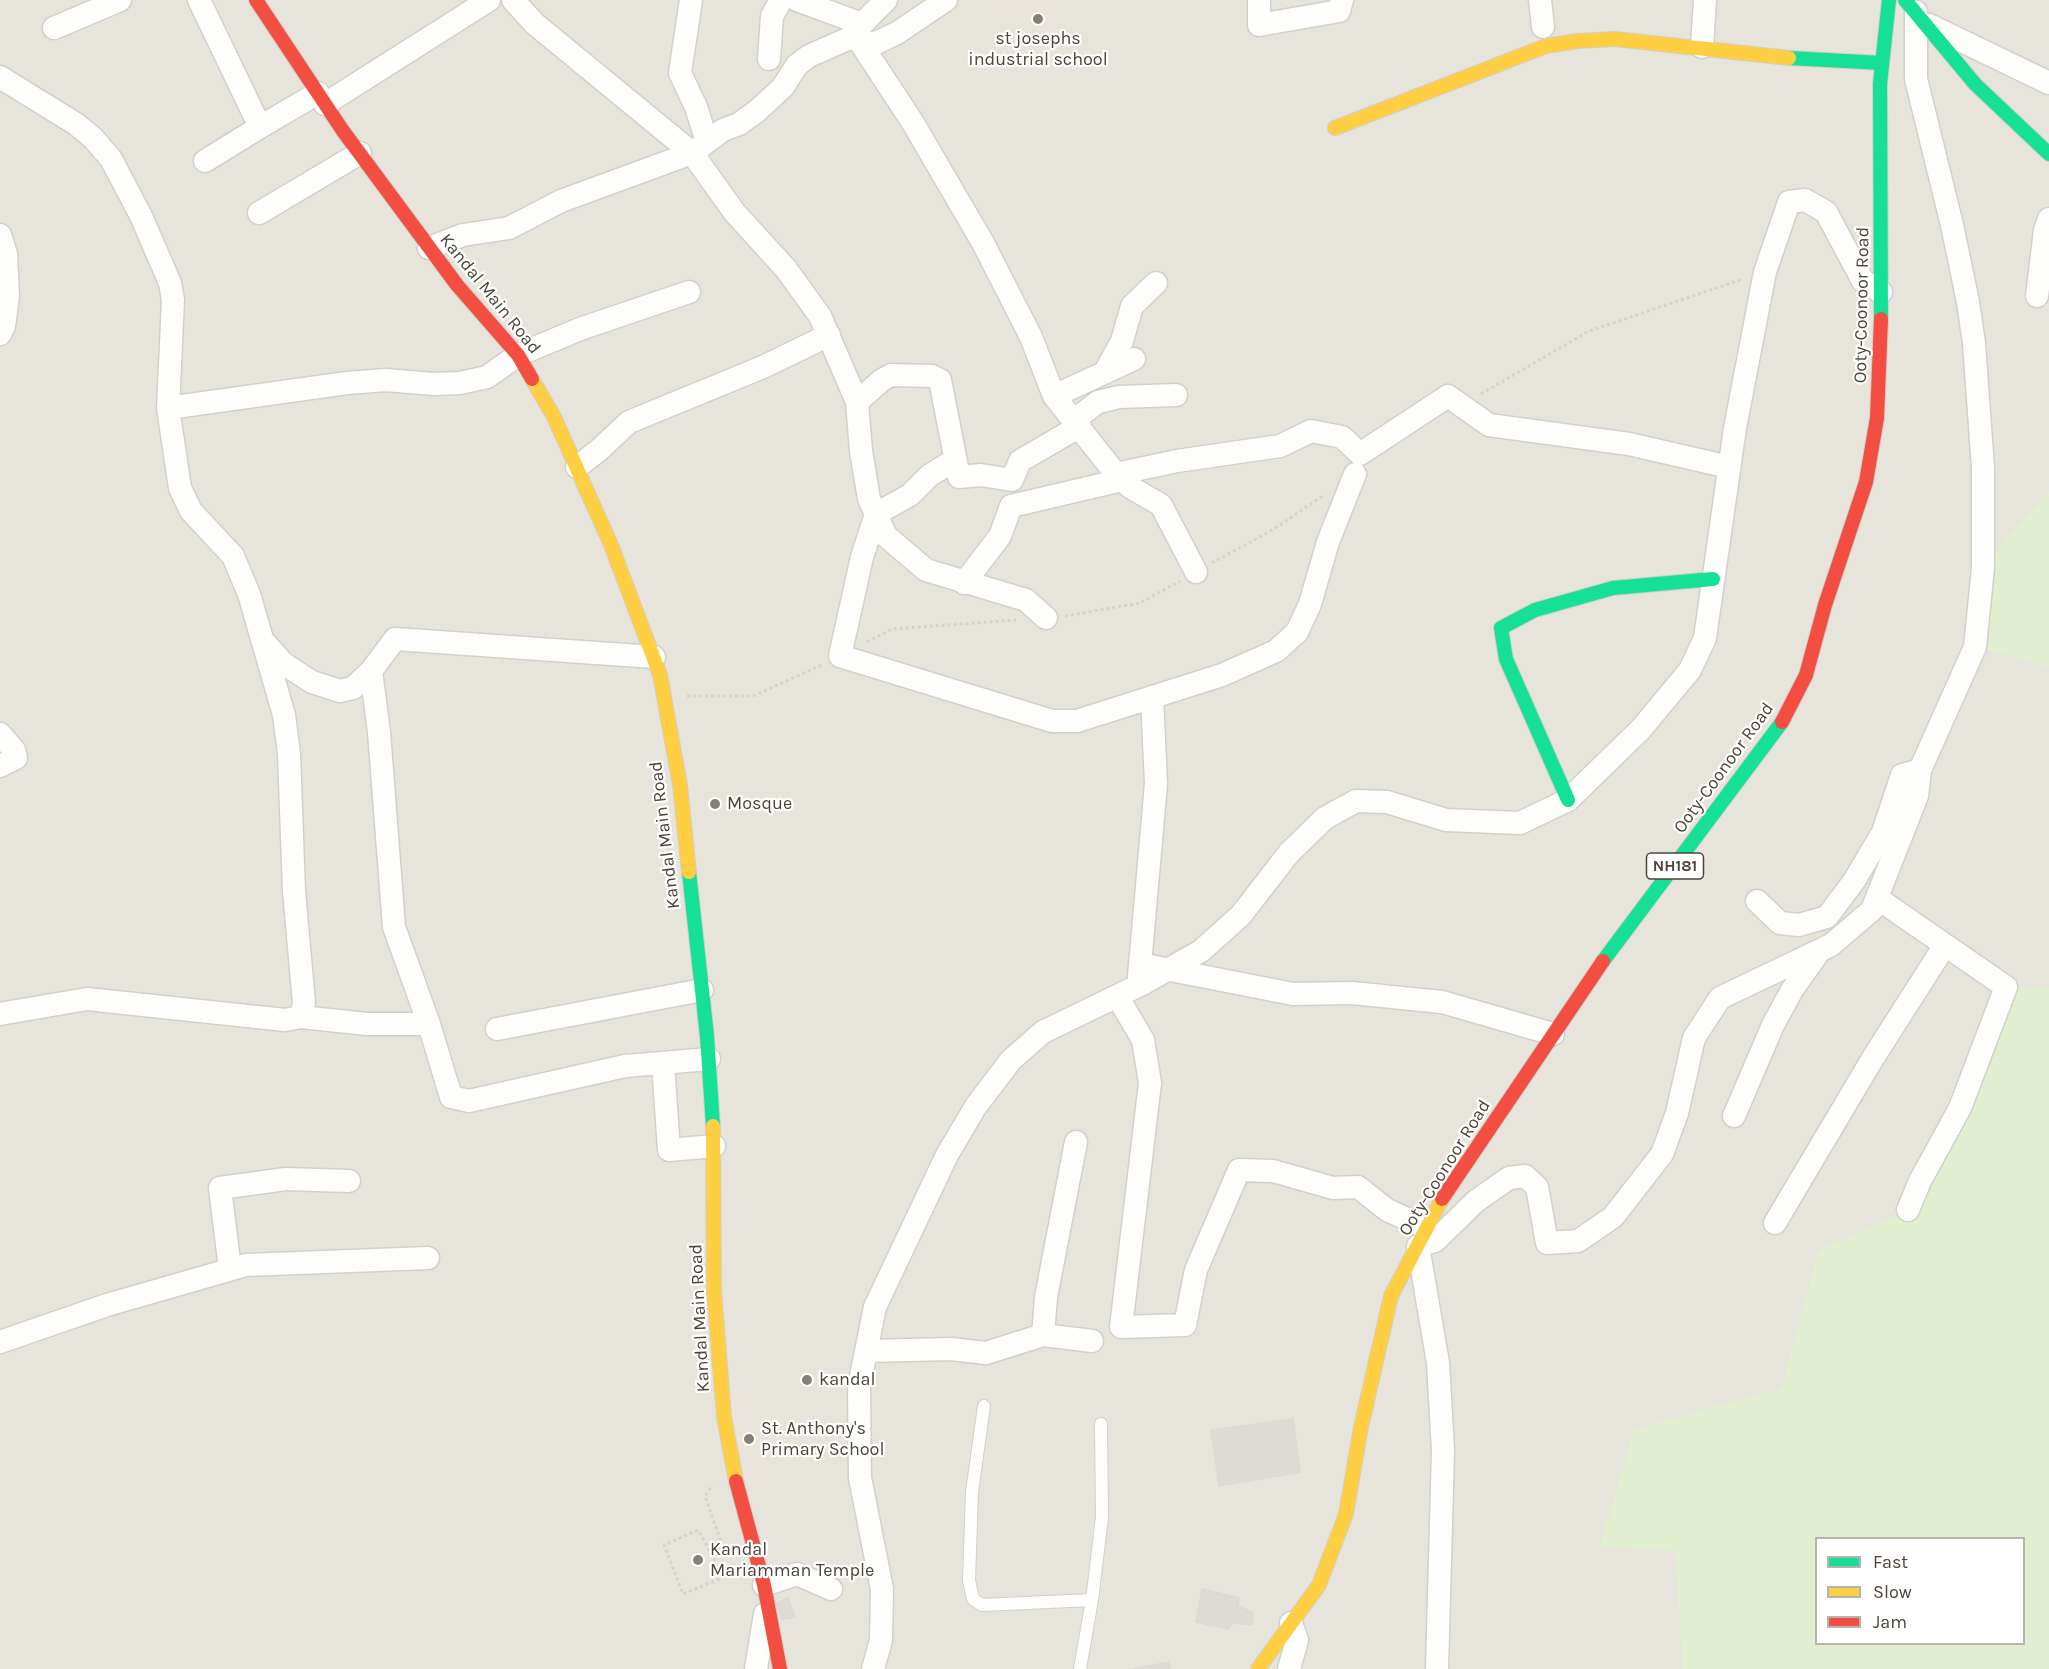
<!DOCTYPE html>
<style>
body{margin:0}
#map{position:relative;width:2049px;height:1669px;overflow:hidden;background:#f4f2ee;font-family:Karla,sans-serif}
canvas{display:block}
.legend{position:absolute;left:1815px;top:1537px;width:210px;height:108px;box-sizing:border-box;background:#fff;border:2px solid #b7b4b0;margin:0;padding:8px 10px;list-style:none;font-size:18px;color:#4b4439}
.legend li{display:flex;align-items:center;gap:12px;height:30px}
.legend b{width:30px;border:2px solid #b7b4b0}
</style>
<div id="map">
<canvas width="2049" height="1669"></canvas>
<ul class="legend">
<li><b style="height:8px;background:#16e098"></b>Fast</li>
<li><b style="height:8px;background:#ffcf43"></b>Slow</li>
<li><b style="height:8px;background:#f24e42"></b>Jam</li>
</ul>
</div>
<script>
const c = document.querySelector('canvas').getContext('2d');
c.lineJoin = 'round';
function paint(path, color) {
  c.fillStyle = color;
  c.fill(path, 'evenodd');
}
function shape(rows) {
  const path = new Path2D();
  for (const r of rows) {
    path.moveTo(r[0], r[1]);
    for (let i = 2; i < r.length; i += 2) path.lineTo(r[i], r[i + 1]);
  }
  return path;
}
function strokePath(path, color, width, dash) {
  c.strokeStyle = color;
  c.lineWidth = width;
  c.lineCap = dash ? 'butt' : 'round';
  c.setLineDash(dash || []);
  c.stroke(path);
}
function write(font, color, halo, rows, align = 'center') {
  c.font = font + ' Karla,sans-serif';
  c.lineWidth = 4.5;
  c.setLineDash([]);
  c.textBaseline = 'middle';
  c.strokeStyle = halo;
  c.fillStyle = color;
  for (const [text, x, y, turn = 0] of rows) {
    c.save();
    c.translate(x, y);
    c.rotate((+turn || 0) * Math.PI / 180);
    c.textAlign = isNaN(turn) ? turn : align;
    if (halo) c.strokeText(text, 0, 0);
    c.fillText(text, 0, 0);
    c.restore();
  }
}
paint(shape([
 [0,0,2049,0,2049,1669,0,1669],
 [1816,1538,2024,1538,2024,1644,1816,1644]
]), '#e7e4dc');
paint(shape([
 [974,0,1086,0,1067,1,1053,37],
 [748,1389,772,1487,750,1497,727,1391]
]), '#eae5da');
paint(shape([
 [2049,490,2049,667,1975,647,1983,568],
 [2006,987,2049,989,2049,1669,1683,1669,1675,1550,1600,1547,1634,1429,1782,1388,1818,1251,1908,1210],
 [1816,1538,2024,1538,2024,1644,1816,1644]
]), '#e1eecf');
const building = shape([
 [1293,1419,1300,1472,1219,1486,1211,1430,1293,1419],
 [1202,1589,1239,1598,1238,1606,1253,1613,1252,1625,1232,1623,1229,1629,1196,1622,1202,1589],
 [788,1598,795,1618,781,1619,776,1603,788,1598],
 [1169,1662,1170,1669,1133,1669,1169,1662]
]);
paint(building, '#dedbd6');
strokePath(building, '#dcd9d4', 1.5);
const lane = shape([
 [984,1406,972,1492,969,1580,973,1599,982,1605,1092,1600],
 [1080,1669,1092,1600,1102,1517,1101,1424]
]);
const street = shape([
 [199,0,260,127,318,93],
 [513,0,535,24,692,153,735,213,786,269,820,316,857,402,861,451,869,499,886,536,926,570,1026,600,1046,618],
 [691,0,680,73,696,107,707,142],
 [797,0,862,24,852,37],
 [1259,0,1259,25,1339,11,1342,0],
 [1540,0,1543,27],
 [1916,12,1916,79,1952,225,1968,302,1974,343,1983,468,1983,568,1975,647,1920,770],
 [862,24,886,0],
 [1929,25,2049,83],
 [54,28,120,0],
 [860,42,913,123,983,243,1031,337,1054,396,1116,474,1130,487,1161,505,1196,572],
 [1702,47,1705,0],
 [769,59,772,16,781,0],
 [0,77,76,124,93,138,111,159,141,216,170,283,173,300,168,408,180,488,191,511,233,556,249,594,284,715,289,754,294,891,304,1003,301,1017,285,1020,87,999,0,1014],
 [325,104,489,0],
 [205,161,260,127],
 [259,213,360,153],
 [0,235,6,254,8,296,4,326,0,334],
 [429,248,463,235,509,228,561,201,692,153,723,130,739,124,757,111,783,87,797,65,809,56,852,37,860,42,876,43,897,33,946,0],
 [2037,296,2045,230,2049,219],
 [1105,372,1122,341,1132,306,1156,283],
 [1054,396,1134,359],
 [857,402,882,380,891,375,932,376,940,380,959,477,981,475,1012,480,1020,461,1080,426],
 [168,408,347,383,386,380,433,384,460,383,487,377,518,355,580,329,689,292],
 [1074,420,1098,402,1119,397,1176,395],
 [955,460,930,475,910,495,876,514,862,557,840,656,1052,721,1077,721,1222,675,1276,651,1297,632,1310,604,1328,542,1355,474],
 [577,467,599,450,629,422,763,367,829,335],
 [1116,474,1177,461,1280,446,1311,431,1342,437,1360,454,1448,396,1489,425,1629,444,1729,467],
 [964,583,1000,536,1011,506,1122,480],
 [266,644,284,664,312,682,340,691,353,688,371,671,395,639,654,657],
 [371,671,379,732,394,927,429,1024],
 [0,734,14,750,16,758,0,766],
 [1877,898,2006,987,1960,1108,1920,1181,1908,1210],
 [1140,964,1293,994,1352,993,1442,1002,1553,1034],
 [1139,976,1156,784,1152,697],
 [1117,996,1143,1040,1150,1083,1121,1327,1185,1325,1196,1270,1239,1170,1273,1171,1333,1188,1358,1187,1387,1210,1427,1228],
 [301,1017,367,1024,429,1024,451,1097,469,1101,625,1066,709,1059],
 [497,1029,702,990],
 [663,1063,669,1150,714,1146],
 [1734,1116,1773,1025,1792,990,1819,952],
 [1775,1223,1873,1058,1945,945],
 [230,1269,220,1188,286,1179,349,1181],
 [1043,1335,1046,1297,1076,1142],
 [0,1342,107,1305,246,1265,428,1258],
 [866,1351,951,1349,986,1353,1043,1335,1092,1341],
 [764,1585,797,1574,831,1589],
 [756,1669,765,1614],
 [873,1669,881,1640,882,1589,860,1478,859,1386,875,1307,947,1155,976,1106,1011,1060,1043,1032,1144,983,1201,951,1241,915,1289,853,1325,818,1356,801,1387,802,1446,820,1520,823,1568,800,1641,729,1690,670,1705,638,1735,428,1765,272,1789,202,1805,200,1826,212,1863,281,1881,292],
 [1289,1669,1297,1640,1291,1623],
 [1437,1669,1443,1450,1438,1363,1418,1246,1435,1241,1476,1201,1509,1178,1525,1176,1537,1187,1547,1243,1578,1241,1613,1217,1662,1154,1677,1113,1694,1038,1720,998,1831,945,1872,910,1917,796,1920,770,1902,775,1883,832,1854,881,1827,917,1799,925,1780,923,1757,901]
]);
const fast = shape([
 [1905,0,1975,84,2049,154],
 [1789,58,1882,63],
 [1881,319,1880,84,1889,0],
 [1568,800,1506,659,1501,628,1535,610,1613,588,1713,579],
 [689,872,707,1036,713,1126],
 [1603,961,1782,722]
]);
const slow = shape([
 [1335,128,1546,46,1578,41,1615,39,1789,58],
 [532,379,554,417,611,545,660,675,680,785,689,872],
 [713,1126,714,1291,724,1417,736,1481],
 [1258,1669,1319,1585,1346,1514,1361,1427,1391,1296,1442,1199]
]);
const jam = shape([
 [256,0,343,131,457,285,518,355,532,379],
 [1782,722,1806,675,1825,605,1866,482,1877,418,1881,319],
 [1442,1199,1603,961],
 [736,1481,764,1585,780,1669]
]);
strokePath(lane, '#d2d0cb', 14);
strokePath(street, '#d2d0cb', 25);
strokePath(fast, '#d3cfc5', 16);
strokePath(slow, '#d3cfc5', 16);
strokePath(jam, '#d3cfc5', 16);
strokePath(shape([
 [1481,394,1589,331,1743,279],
 [1212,563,1274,529,1324,495],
 [1065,616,1140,603,1180,581],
 [867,642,892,629,1016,620],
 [687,696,753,696,824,664],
 [711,1553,722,1578,683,1594,664,1545,698,1530,711,1553,722,1545,705,1496,712,1485]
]), '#d3d2cc', 3, [3, 3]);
strokePath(lane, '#fdfdfc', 12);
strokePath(street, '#fdfdfc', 22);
strokePath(fast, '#16e098', 14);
strokePath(slow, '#ffcf43', 14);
strokePath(jam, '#f24e42', 14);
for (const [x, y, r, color] of [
 [1038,19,6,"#868178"],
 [715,804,6,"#868178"],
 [807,1380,6,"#868178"],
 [749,1439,6,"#868178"],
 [698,1560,6,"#868178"]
]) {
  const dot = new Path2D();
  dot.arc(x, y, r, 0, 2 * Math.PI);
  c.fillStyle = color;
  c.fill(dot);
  strokePath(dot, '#fff', 2);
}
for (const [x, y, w] of [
 [1675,866,57]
]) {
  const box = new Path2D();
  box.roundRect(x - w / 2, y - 13, w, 26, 4.5);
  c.fillStyle = '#fff';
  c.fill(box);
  strokePath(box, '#4b4439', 1.5);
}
write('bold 16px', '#4b4439', null, [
 ["NH181",1675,866]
]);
write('18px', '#4b4439', '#fff', [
 ["st josephs",1038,39,"center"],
 ["industrial school",1038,60,"center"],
 ["Mosque",727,804],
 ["kandal",819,1380],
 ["St. Anthony's",761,1429],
 ["Primary School",761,1450],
 ["Kandal",710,1550],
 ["Mariamman Temple",710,1571]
], 'left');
write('18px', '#4b4439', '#fff', [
 ["Kandal Main Road",490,294,51],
 ["Ooty-Coonoor Road",1862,305,-89],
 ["Ooty-Coonoor Road",1724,768,-54],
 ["Kandal Main Road",665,835,-97],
 ["Ooty-Coonoor Road",1445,1168,-58],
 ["Kandal Main Road",700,1318,-93]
]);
</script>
